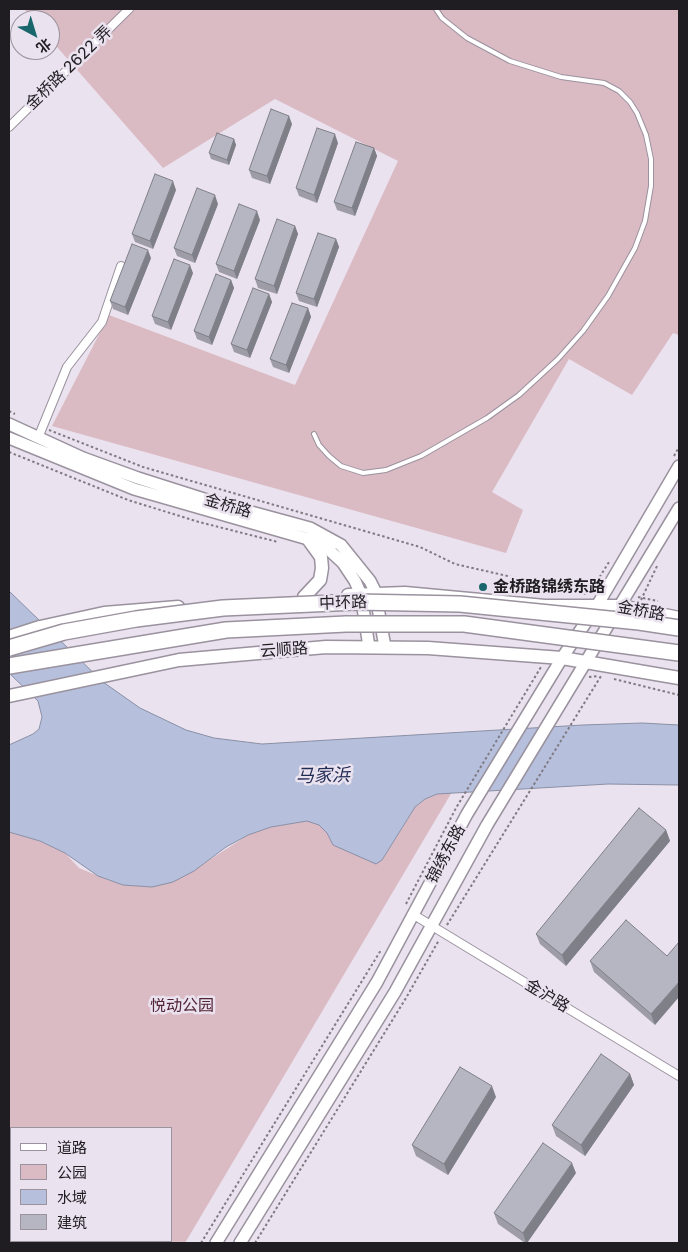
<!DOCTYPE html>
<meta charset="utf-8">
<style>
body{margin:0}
#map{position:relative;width:688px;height:1252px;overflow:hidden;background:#ebe2ef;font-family:Inter,"Noto Sans SC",sans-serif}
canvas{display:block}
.frame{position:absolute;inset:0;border:10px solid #201d22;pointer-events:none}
.legend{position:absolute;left:10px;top:1127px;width:162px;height:115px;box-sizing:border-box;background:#ebe2ef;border:1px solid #9a939d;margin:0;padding:6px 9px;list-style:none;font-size:15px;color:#201d22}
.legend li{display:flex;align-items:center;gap:10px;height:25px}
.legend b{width:25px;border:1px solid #9a939d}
.north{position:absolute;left:10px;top:10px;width:50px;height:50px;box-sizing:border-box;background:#ebe2ef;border:1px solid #9a939d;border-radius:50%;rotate:141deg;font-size:14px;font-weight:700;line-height:20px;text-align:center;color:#201d22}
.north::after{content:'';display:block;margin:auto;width:18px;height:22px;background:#19666c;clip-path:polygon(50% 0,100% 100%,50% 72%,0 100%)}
</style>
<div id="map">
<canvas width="688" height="1252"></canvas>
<div class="frame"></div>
<ul class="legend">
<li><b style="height:6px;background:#fff"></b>道路</li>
<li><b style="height:14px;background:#dabac3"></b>公园</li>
<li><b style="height:14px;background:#b6c0dd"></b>水域</li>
<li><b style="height:14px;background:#b6b5c2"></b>建筑</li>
</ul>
<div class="north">北</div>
</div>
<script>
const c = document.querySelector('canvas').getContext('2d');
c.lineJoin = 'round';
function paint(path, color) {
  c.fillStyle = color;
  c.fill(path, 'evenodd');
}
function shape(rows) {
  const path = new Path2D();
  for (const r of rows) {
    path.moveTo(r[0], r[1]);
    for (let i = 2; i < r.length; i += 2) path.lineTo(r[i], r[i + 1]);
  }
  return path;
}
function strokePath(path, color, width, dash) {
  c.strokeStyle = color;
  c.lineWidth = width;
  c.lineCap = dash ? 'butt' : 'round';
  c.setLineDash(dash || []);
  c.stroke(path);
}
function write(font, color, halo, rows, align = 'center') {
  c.font = font + ' Inter,"Noto Sans SC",sans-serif';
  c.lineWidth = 5;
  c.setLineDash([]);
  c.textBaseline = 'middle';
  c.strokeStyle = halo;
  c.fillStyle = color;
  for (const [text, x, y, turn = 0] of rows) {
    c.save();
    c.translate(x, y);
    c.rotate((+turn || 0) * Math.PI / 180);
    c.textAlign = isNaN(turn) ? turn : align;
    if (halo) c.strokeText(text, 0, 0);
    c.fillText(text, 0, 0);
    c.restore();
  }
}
paint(shape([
 [24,9,679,9,679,335,673,333,632,395,569,359,492,492,523,510,506,553,52,426,109,315,295,385,398,161,275,99,163,168,50,39,50,20,34,20],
 [452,792,185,1243,9,1243,9,832,40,841,65,853,79,868,108,880,123,885,152,887,183,877,248,835,271,827,307,821,319,825,327,833,333,845,382,860,415,807,425,799,437,794],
 [11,1128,171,1128,171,1241,11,1241]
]), '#dabac3');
const water = shape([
 [9,591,103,682,140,708,186,730,214,738,262,744,583,725,642,723,679,725,679,785,608,784,437,794,425,799,415,807,382,860,376,864,333,845,327,833,319,825,307,821,271,827,248,835,226,847,194,871,173,882,152,887,123,885,98,876,65,853,40,841,9,832,9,745,33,734,39,729,42,717,38,701,9,673,9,591]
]);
paint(water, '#b6c0dd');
strokePath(water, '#898fa5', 1);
const lane = shape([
 [314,434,319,445,329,456,341,466,363,473,386,470,421,456,487,418,519,395,558,359,583,331,608,296,635,248,645,221,651,186,651,159,646,135,637,113,630,102,619,91,604,83,561,77,510,61,467,38,442,18,436,9]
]);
const street = shape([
 [9,127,129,9],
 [38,438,67,367,102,322,121,266],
 [414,915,679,1076]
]);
const secondary = shape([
 [9,424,83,458,138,478,207,500,310,528,341,545,370,581,375,591,385,647],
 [9,438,134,489,308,539,328,549,343,563,355,581,361,595,369,647],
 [216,1243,377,982,467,814,562,658,598,604,679,466],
 [240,1243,395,992,487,825,679,508]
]);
const primary = shape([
 [348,595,405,593,545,606,621,606,679,618],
 [304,597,320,580,322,568,321,557,308,539],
 [9,637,40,627,104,613,178,607],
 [9,696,179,660,326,647,428,648,562,658,679,678]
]);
strokePath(lane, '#9a929e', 6);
strokePath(street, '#9a929e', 10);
strokePath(secondary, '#9a929e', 14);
strokePath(primary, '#9a929e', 15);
strokePath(shape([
 [9,411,15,414],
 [49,430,143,467,420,547,455,564,586,594],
 [9,452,128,500,199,522,278,542],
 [674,456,679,447],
 [589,594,609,562],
 [638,597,658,601],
 [641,600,657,566],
 [589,677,599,676],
 [614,679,679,695],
 [406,904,456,808,541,667],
 [447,925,601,676],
 [201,1243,381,950],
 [255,1243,406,998,439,940]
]), '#807a83', 2, [2.5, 2.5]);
strokePath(lane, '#fff', 4);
strokePath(street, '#fff', 8);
strokePath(secondary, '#fff', 11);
strokePath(primary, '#fff', 12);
const highwayBridge = shape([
 [9,648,64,632,136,619,223,608,356,602,460,604,639,622,679,628],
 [9,666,226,630,346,624,464,624,679,653]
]);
strokePath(highwayBridge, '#9a929e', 18, []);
strokePath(highwayBridge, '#fff', 15);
paint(shape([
 [292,124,270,184,252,178,249,170],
 [234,139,236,145,229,165,211,159,209,153],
 [338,143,317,203,299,196,296,188],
 [374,148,377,156,355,216,337,210,334,202],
 [176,190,153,249,135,242,132,234],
 [218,204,195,263,177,256,174,248],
 [260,220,237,279,219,272,216,264],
 [295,226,298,234,277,294,258,288,255,279],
 [336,239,339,247,317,307,299,301,296,293],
 [151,258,128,315,113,309,110,301],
 [193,273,171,330,155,324,152,316],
 [231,280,234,288,212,345,197,339,194,331],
 [269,294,272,302,250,358,234,352,231,344],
 [308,308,311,317,289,373,273,367,270,359],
 [666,830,670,841,566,966,540,944,536,934],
 [667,956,655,1025,594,972,590,961],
 [630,1074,634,1085,585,1156,556,1136,552,1125],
 [496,1097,448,1175,416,1156,412,1145],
 [576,1173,527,1243,525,1243,498,1224,494,1213]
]), '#9d9ca7');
paint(shape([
 [289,116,292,124,270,184,267,176],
 [335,134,338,143,317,203,314,195],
 [234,139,236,145,229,165,227,160],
 [374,148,377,156,355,216,352,208],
 [173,181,176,190,153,249,150,241],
 [215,195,218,204,195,263,192,255],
 [257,211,260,220,237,279,234,271],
 [295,226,298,234,277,294,274,286],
 [336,239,339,247,317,307,314,299],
 [148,250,151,258,128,315,125,307],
 [190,265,193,273,171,330,168,322],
 [231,280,234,288,212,345,209,337],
 [269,294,272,302,250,358,247,350],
 [308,308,311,317,289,373,286,365],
 [666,830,670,841,566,966,562,955],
 [679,982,679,997,655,1025,651,1014],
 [630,1074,634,1085,585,1156,581,1145],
 [492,1086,496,1097,448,1175,444,1164],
 [572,1163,576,1173,527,1243,526,1243,523,1233]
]), '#7f7f88');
const building = shape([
 [271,109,289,116,267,176,249,170,271,109],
 [317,128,335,134,314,195,296,188,317,128],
 [217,133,234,139,227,160,209,153,217,133],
 [356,142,374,148,352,208,334,202,356,142],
 [155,174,173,181,150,241,132,234,155,174],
 [197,188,215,195,192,255,174,248,197,188],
 [239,204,257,211,234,271,216,264,239,204],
 [277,219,295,226,274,286,255,279,277,219],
 [318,233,336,239,314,299,296,293,318,233],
 [132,244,148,250,125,307,110,301,132,244],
 [174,259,190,265,168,322,152,316,174,259],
 [216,274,231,280,209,337,194,331,216,274],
 [253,288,269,294,247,350,231,344,253,288],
 [292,303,308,308,286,365,270,359,292,303],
 [639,808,666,830,562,955,536,934,639,808],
 [626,920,667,956,679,942,679,982,651,1014,590,961,626,920],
 [601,1054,630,1074,581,1145,552,1125,601,1054],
 [460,1067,492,1086,444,1164,412,1145,460,1067],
 [543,1143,572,1163,523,1233,494,1213,543,1143]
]);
paint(building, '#b6b5c2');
strokePath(building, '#7f7f88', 1);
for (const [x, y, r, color] of [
 [483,587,5,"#19666c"]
]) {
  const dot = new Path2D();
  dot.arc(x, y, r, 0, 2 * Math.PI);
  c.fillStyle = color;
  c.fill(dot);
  strokePath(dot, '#ebe2ef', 2);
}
write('16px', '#201d22', '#ebe2ef', [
 ["金桥路 2622 弄",69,68,-44],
 ["金桥路",228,506,16],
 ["中环路",343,603,-2],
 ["金桥路",641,611,10],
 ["云顺路",284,650,-4],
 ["锦绣东路",446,854,-62],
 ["金沪路",547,996,31]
]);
write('bold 16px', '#201d22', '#ebe2ef', [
 ["金桥路锦绣东路",493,587]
], 'left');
write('16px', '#522435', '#ebe2ef', [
 ["悦动公园",182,1006]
]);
write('italic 18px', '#212c54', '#ebe2ef', [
 ["马家浜",323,776,-1]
]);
</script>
